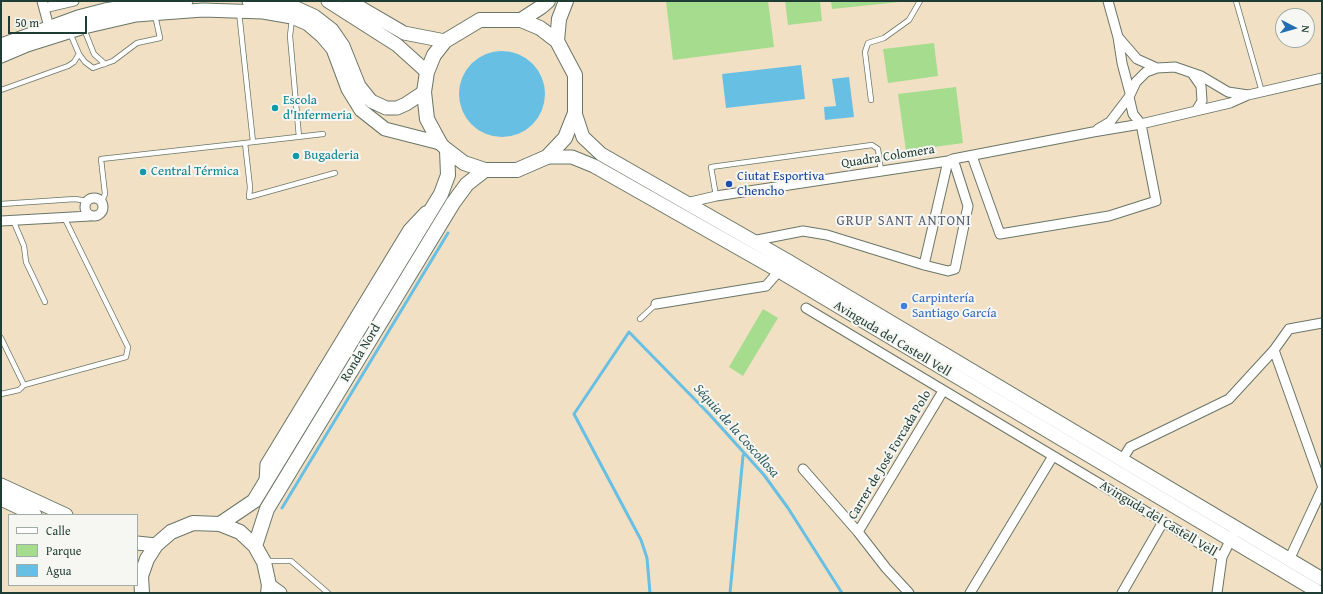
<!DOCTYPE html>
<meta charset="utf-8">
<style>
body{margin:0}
#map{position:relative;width:1323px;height:594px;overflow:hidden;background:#f2e0c4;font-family:"Gentium Book Plus",serif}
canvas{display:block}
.frame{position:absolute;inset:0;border:2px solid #1f3d34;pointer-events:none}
.legend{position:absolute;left:8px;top:514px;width:130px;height:72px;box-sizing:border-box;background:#f6f6f2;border:1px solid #a0aca6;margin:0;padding:5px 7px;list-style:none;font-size:12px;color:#1f3d34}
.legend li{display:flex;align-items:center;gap:8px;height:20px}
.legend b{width:20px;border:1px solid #a0aca6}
.north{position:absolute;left:1275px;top:8px;width:40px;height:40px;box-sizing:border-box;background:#f6f6f2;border:1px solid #a0aca6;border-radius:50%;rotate:96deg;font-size:11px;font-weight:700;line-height:16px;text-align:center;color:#1f3d34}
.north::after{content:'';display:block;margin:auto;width:14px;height:18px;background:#1f6fb2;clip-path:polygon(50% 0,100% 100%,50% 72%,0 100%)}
.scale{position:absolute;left:8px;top:16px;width:79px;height:18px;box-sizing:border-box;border:2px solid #1f3d34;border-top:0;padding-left:5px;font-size:12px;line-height:14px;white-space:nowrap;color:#1f3d34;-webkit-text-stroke:3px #f6f6f2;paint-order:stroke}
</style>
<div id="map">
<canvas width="1323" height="594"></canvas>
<div class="frame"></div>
<ul class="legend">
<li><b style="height:5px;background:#fff"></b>Calle</li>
<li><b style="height:11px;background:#a5dc8e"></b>Parque</li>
<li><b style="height:11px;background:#67bfe4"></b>Agua</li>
</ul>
<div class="north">N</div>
<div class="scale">50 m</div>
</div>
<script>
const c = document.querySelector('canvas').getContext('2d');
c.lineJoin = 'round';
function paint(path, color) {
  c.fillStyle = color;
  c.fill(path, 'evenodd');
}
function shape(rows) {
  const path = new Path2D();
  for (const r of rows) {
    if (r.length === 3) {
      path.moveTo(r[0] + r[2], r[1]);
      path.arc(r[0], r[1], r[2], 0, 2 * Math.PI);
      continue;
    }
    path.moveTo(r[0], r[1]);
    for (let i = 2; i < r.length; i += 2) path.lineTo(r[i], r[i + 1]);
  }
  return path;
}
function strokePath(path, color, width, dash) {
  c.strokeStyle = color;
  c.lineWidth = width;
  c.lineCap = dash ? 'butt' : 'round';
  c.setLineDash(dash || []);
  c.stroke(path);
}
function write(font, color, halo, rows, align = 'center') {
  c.font = font + ' "Gentium Book Plus",serif';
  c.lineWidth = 4;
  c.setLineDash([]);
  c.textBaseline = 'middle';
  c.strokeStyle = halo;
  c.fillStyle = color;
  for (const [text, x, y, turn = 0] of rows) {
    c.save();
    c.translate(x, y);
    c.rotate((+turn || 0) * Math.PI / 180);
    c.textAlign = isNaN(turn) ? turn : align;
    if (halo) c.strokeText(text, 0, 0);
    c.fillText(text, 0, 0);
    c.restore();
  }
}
paint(shape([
 [666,1,768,1,774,47,673,60],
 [785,1,820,1,822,21,788,25],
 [831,1,909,1,832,9],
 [934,43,938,76,888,83,883,49],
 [956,87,963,143,906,151,898,94],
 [763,309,778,318,743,376,729,367]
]), '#a5dc8e');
paint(shape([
 [502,94,43],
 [801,65,805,99,726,108,722,74],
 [849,77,854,117,825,120,824,107,836,106,832,79]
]), '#67bfe4');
strokePath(shape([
 [282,508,448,233],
 [650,593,647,558,641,540,574,414,629,332,710,415,764,475,788,508,842,593],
 [730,593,743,456,744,454]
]), '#67bfe4', 3);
const service = shape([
 [1236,1,1262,92],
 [239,12,253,142],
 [292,19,290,36,299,137],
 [84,29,94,54,105,64],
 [70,33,79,54,85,62,93,68,113,61,137,43,160,38,155,15],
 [1,90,68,66,74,62,79,54],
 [871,100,865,52,868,43,884,38,909,20,920,1],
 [245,143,323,134],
 [716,196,711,167,872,145,878,149,881,171],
 [102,201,105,194,101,159,245,143,250,187,249,197,335,173],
 [1,204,75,199,87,201],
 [13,220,24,246,26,262,45,302],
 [640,319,656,304],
 [1,338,24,385],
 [1,394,19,390,24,385,126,357,128,347,64,217],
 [266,561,291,561,328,593]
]);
const minor = shape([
 [42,1,49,27],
 [1108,1,1118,37,1122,63,1130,93],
 [44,8,74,1],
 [1118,37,1137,59,1157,68],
 [1129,97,1133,114,1141,124,1196,111,1202,101,1201,86,1192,73],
 [1196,111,1230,103,1248,95,1322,78],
 [1098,129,1110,122,1129,97,1136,82,1146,72,1157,68,1175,67,1201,76,1228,92,1248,95],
 [94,207,9],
 [686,203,716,196,948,161,953,159,1093,132,1141,124,1156,201,1109,216,1000,234,972,156],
 [1,221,90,216],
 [752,241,803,231,827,235,924,265,948,271,955,269,968,206,953,159],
 [924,265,948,161],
 [656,304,766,286,779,271],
 [806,308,1222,557],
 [1274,350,1322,485],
 [1122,460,1130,447,1229,399,1274,350,1289,329,1322,323],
 [803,469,858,532,886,568,909,593],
 [264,482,265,464,408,229,425,211],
 [858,532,943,391],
 [1289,560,1322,489],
 [970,593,1053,456],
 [1122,593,1163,522],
 [1217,593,1222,557,1233,535]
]);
const secondary = shape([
 [249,1,294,7,314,16,332,30,343,46,359,86,371,101,386,108,397,108,406,104,424,92],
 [328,1,397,45,427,72],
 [349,1,404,33,445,41],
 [1,45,78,17,105,10,134,5,186,1],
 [1,56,27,45,84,27,136,15,203,10,263,12,292,17,308,24,322,36,333,49,348,89,361,110,385,129,440,143,446,149],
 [575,113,583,137,601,154,788,261,1322,579],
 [547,157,572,157,594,166,779,271,1320,593],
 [1,485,66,515],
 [1,499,35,515],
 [137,543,156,545],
 [269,585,280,593]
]);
const primary = shape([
 [521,20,541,7,548,1],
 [557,41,559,19,566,1],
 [440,143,427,119,424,92,427,72,434,55,445,41,480,20,521,20,540,28,557,41,575,75,575,113,565,138,547,157,517,170,485,170,464,163,447,150],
 [220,524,254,501,441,194,448,175,447,150],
 [255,546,267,509,453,203,467,184,485,170],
 [142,593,141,576,147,559,156,545,171,532,193,523,220,524,240,532,255,546,264,562,269,585,268,593]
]);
strokePath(service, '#697666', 6);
strokePath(minor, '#697666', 11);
strokePath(secondary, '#697666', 15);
strokePath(primary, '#697666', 16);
strokePath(service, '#fff', 4.5);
strokePath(minor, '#fff', 9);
strokePath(secondary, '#fff', 13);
strokePath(primary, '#fff', 14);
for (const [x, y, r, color] of [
 [275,108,4,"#0f9aa8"],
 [296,156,4,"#0f9aa8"],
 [143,172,4,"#0f9aa8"],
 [729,184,4,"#1a4fb4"],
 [904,306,4,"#3f7fe0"]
]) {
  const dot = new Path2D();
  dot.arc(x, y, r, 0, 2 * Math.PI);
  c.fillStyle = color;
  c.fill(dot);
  strokePath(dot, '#f6f6f2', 1.5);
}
write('13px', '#0d838f', '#f6f6f2', [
 ["Escola",283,101],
 ["d'Infermeria",283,116],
 ["Bugaderia",304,156],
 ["Central Térmica",151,172]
], 'left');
write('13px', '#1f3d34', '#f6f6f2', [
 ["Quadra Colomera",888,157,-9],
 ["Avinguda del Castell Vell",892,339,31],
 ["Ronda Nord",361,353,-59],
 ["Carrer de José Forcada Polo",890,455,-59],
 ["Avinguda del Castell Vell",1158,519,31]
]);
write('13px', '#164399', '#f6f6f2', [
 ["Ciutat Esportiva",737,177],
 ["Chencho",737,192]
], 'left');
write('13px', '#366cbe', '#f6f6f2', [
 ["Carpintería",912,299],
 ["Santiago García",912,314]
], 'left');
c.letterSpacing = '1px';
write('14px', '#576073', '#f6f6f2', [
 ["GRUP SANT ANTONI",904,221]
]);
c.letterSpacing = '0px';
write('italic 14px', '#315e60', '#f6f6f2', [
 ["Séquia de la Coscollosa",736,431,48]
]);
</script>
